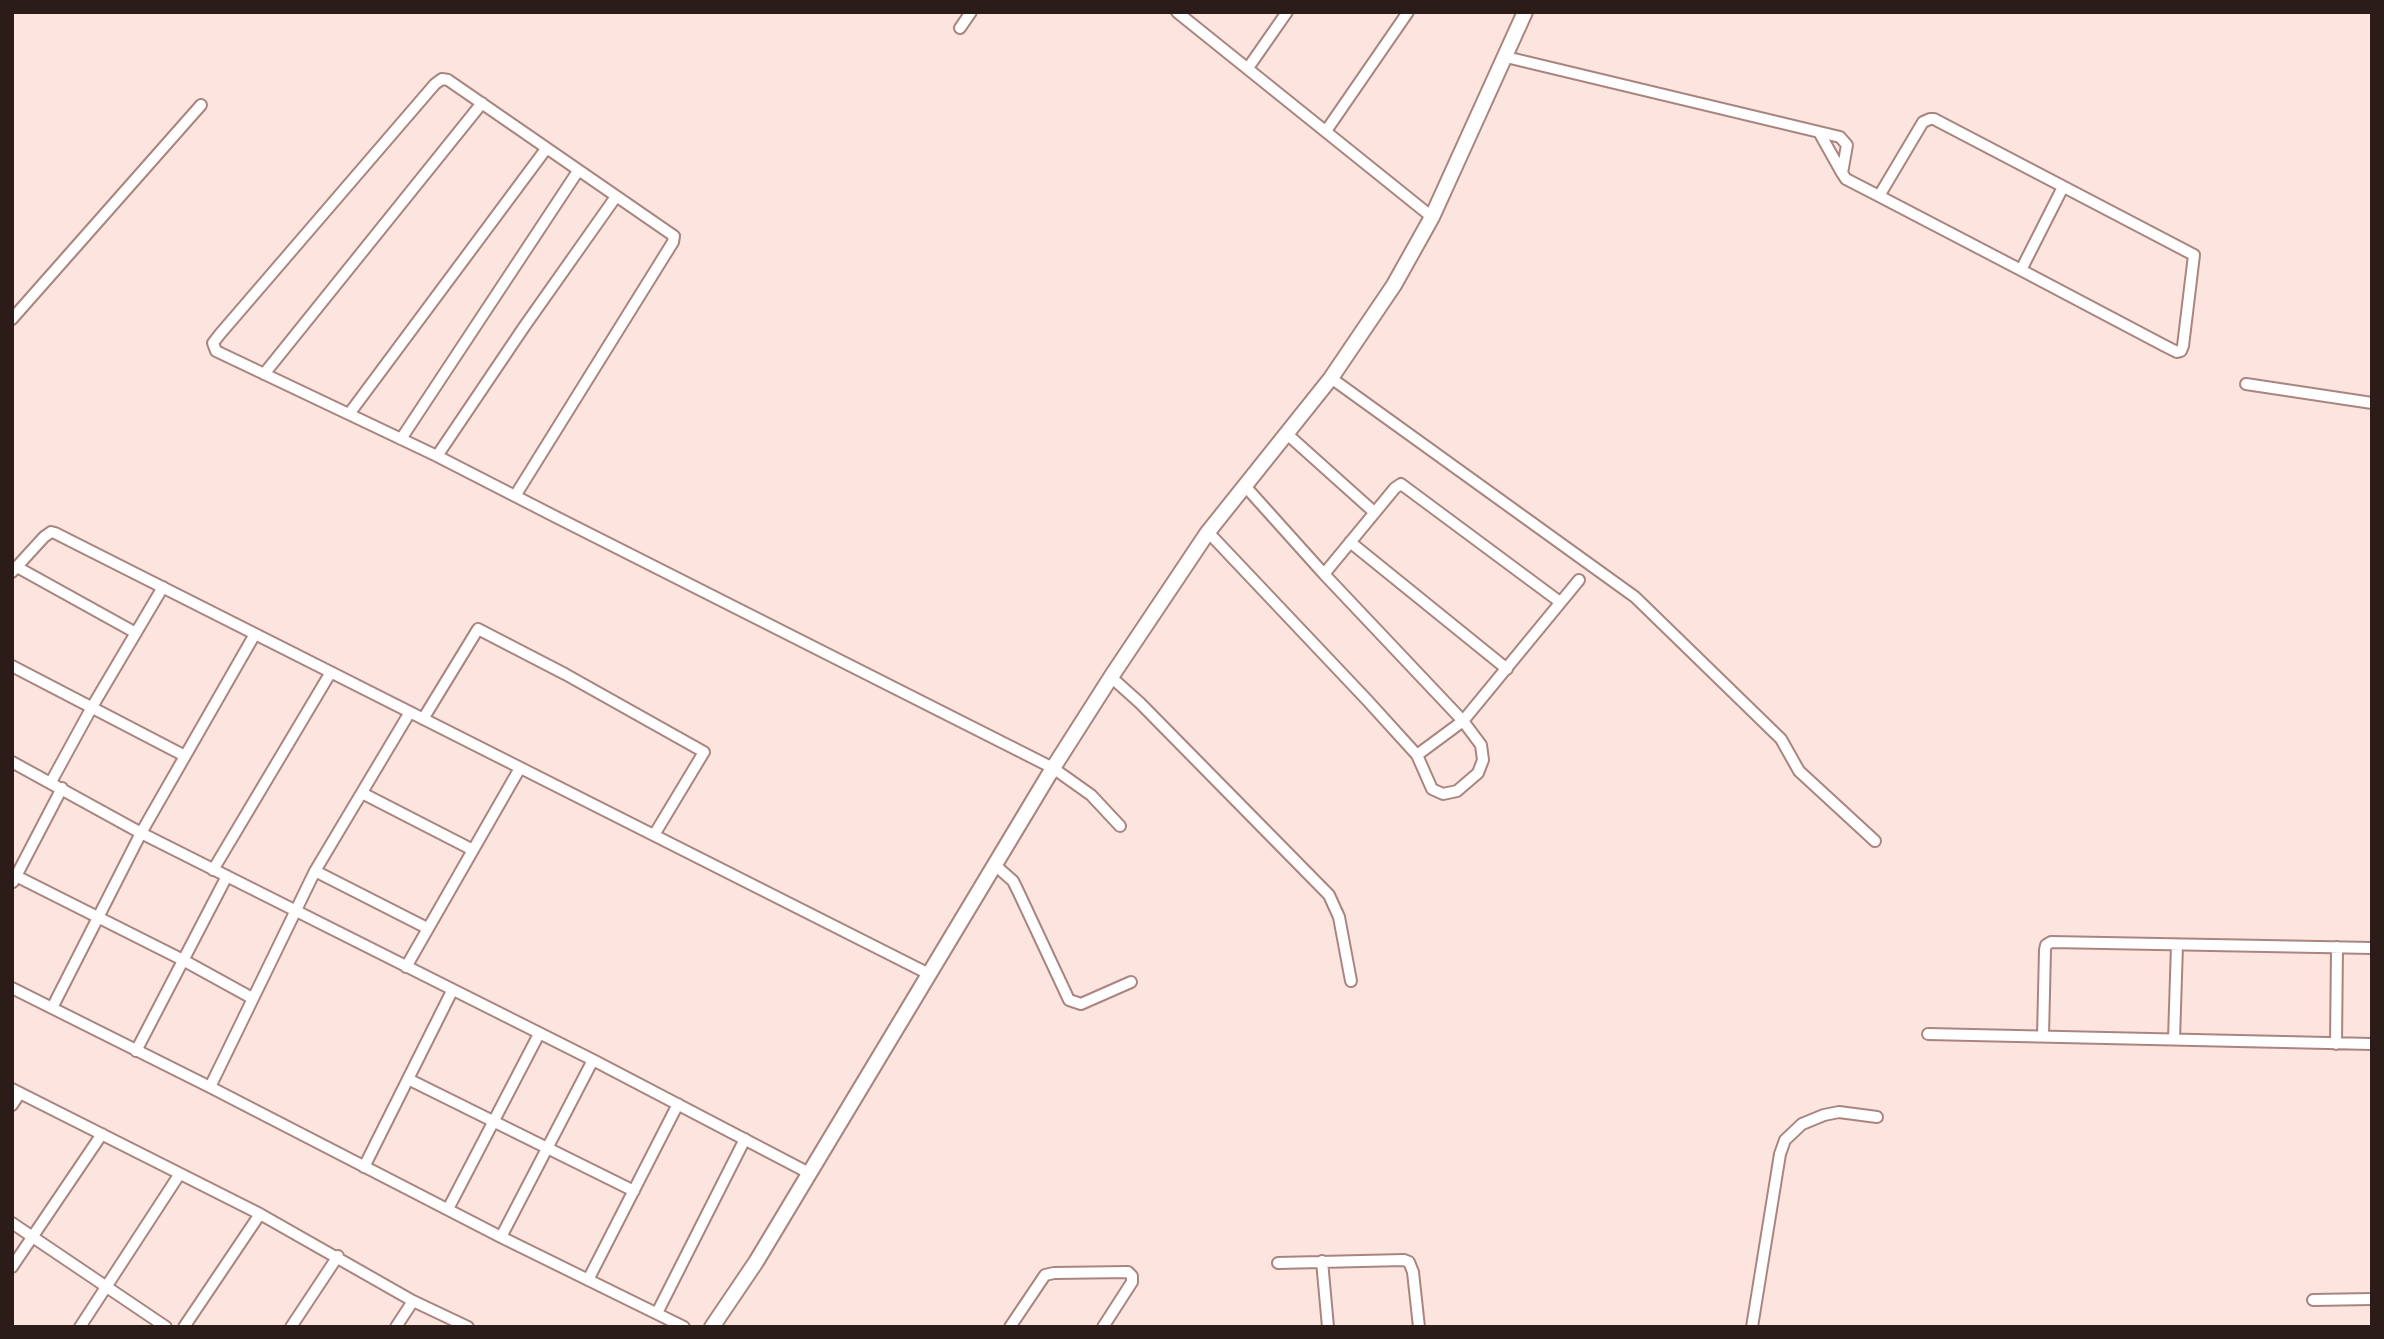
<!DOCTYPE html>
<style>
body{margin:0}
#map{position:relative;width:2384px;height:1339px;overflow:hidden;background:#fce4df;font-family:"Golos Text",sans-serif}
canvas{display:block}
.frame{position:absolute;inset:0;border:14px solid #2b1c1a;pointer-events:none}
</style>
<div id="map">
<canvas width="2384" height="1339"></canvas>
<div class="frame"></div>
</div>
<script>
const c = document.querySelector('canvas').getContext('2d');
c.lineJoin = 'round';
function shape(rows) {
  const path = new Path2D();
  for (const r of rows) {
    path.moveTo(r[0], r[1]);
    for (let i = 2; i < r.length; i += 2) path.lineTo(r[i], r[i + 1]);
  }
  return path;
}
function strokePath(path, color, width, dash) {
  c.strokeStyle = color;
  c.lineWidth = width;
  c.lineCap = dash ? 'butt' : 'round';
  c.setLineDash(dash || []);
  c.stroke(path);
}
const minor = shape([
 [1177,12,1432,217],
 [960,28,971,12],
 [1506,57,1840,137,1847,145,1842,173,1846,179,1879,196,2021,270,2165,346,2177,352,2181,351,2183,346,2194,255,1934,119,1930,119,1923,122,1879,196],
 [1248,68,1287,12],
 [1326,131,1408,12],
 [1819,132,1842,173],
 [2021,270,2063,187],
 [12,319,201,105],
 [264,374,482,103],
 [1331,378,1635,597,1781,739,1799,771,1875,841],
 [2246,384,2372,403],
 [349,414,546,149],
 [1287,434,1374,512],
 [401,439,578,171],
 [437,456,524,327,615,198],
 [515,496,673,242,674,236,448,80,442,79,435,84,220,334,213,343,216,351,437,456,554,516,1053,768,1091,795,1120,826],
 [1208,532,1367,700,1417,755,1432,789,1443,794,1457,791,1478,773,1483,760,1481,745,1463,721,1324,574,1245,486],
 [1350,542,1507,669],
 [17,567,136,633],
 [12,572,44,537,51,532,55,533,929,974],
 [1324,574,1395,488,1401,484,1560,602],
 [12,666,185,756],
 [1111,677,1140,703,1329,895,1339,917,1351,981],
 [423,719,478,629,565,674,704,752,654,835],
 [1417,755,1463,721,1579,580],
 [12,762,141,833,593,1060,809,1173],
 [51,782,92,707,163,587],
 [362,793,473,850],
 [995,865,1013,881,1018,891,1069,1000,1081,1004,1131,982],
 [213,870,331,672],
 [315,871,427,928],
 [16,876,183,960,252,998],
 [13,882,62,788],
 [406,967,520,768],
 [12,988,210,1087,501,1237,684,1327],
 [52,1008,141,833,255,634],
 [1928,1034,2372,1044],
 [2043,1036,2045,950,2046,945,2051,942,2372,948],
 [2174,1039,2177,945],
 [2336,1044,2337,947],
 [136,1051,227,876],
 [408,1079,634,1191],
 [210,1087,315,871,410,712],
 [12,1089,260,1214,413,1301,468,1327],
 [12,1105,20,1093],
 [364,1167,452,991],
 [448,1209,539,1034],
 [12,1223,166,1327],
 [501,1237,593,1060],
 [1322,1261,1328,1327],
 [1278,1263,1404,1260,1409,1262,1413,1272,1419,1327],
 [12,1267,102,1134],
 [588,1280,678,1104],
 [2313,1300,2372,1299],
 [657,1313,745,1139],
 [80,1327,179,1175],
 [184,1327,260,1214],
 [291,1327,338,1256],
 [396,1327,413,1301],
 [1010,1327,1045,1275,1054,1273,1128,1272,1132,1276,1132,1282,1103,1327],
 [1752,1327,1780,1154,1785,1140,1802,1124,1824,1115,1839,1112,1877,1117]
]);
const major = shape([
 [712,1327,756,1262,1053,768,1111,677,1208,532,1331,378,1394,285,1432,217,1525,12]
]);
strokePath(minor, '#aa857f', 14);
strokePath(major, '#aa857f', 18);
strokePath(minor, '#fff', 10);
strokePath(major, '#fff', 14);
</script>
